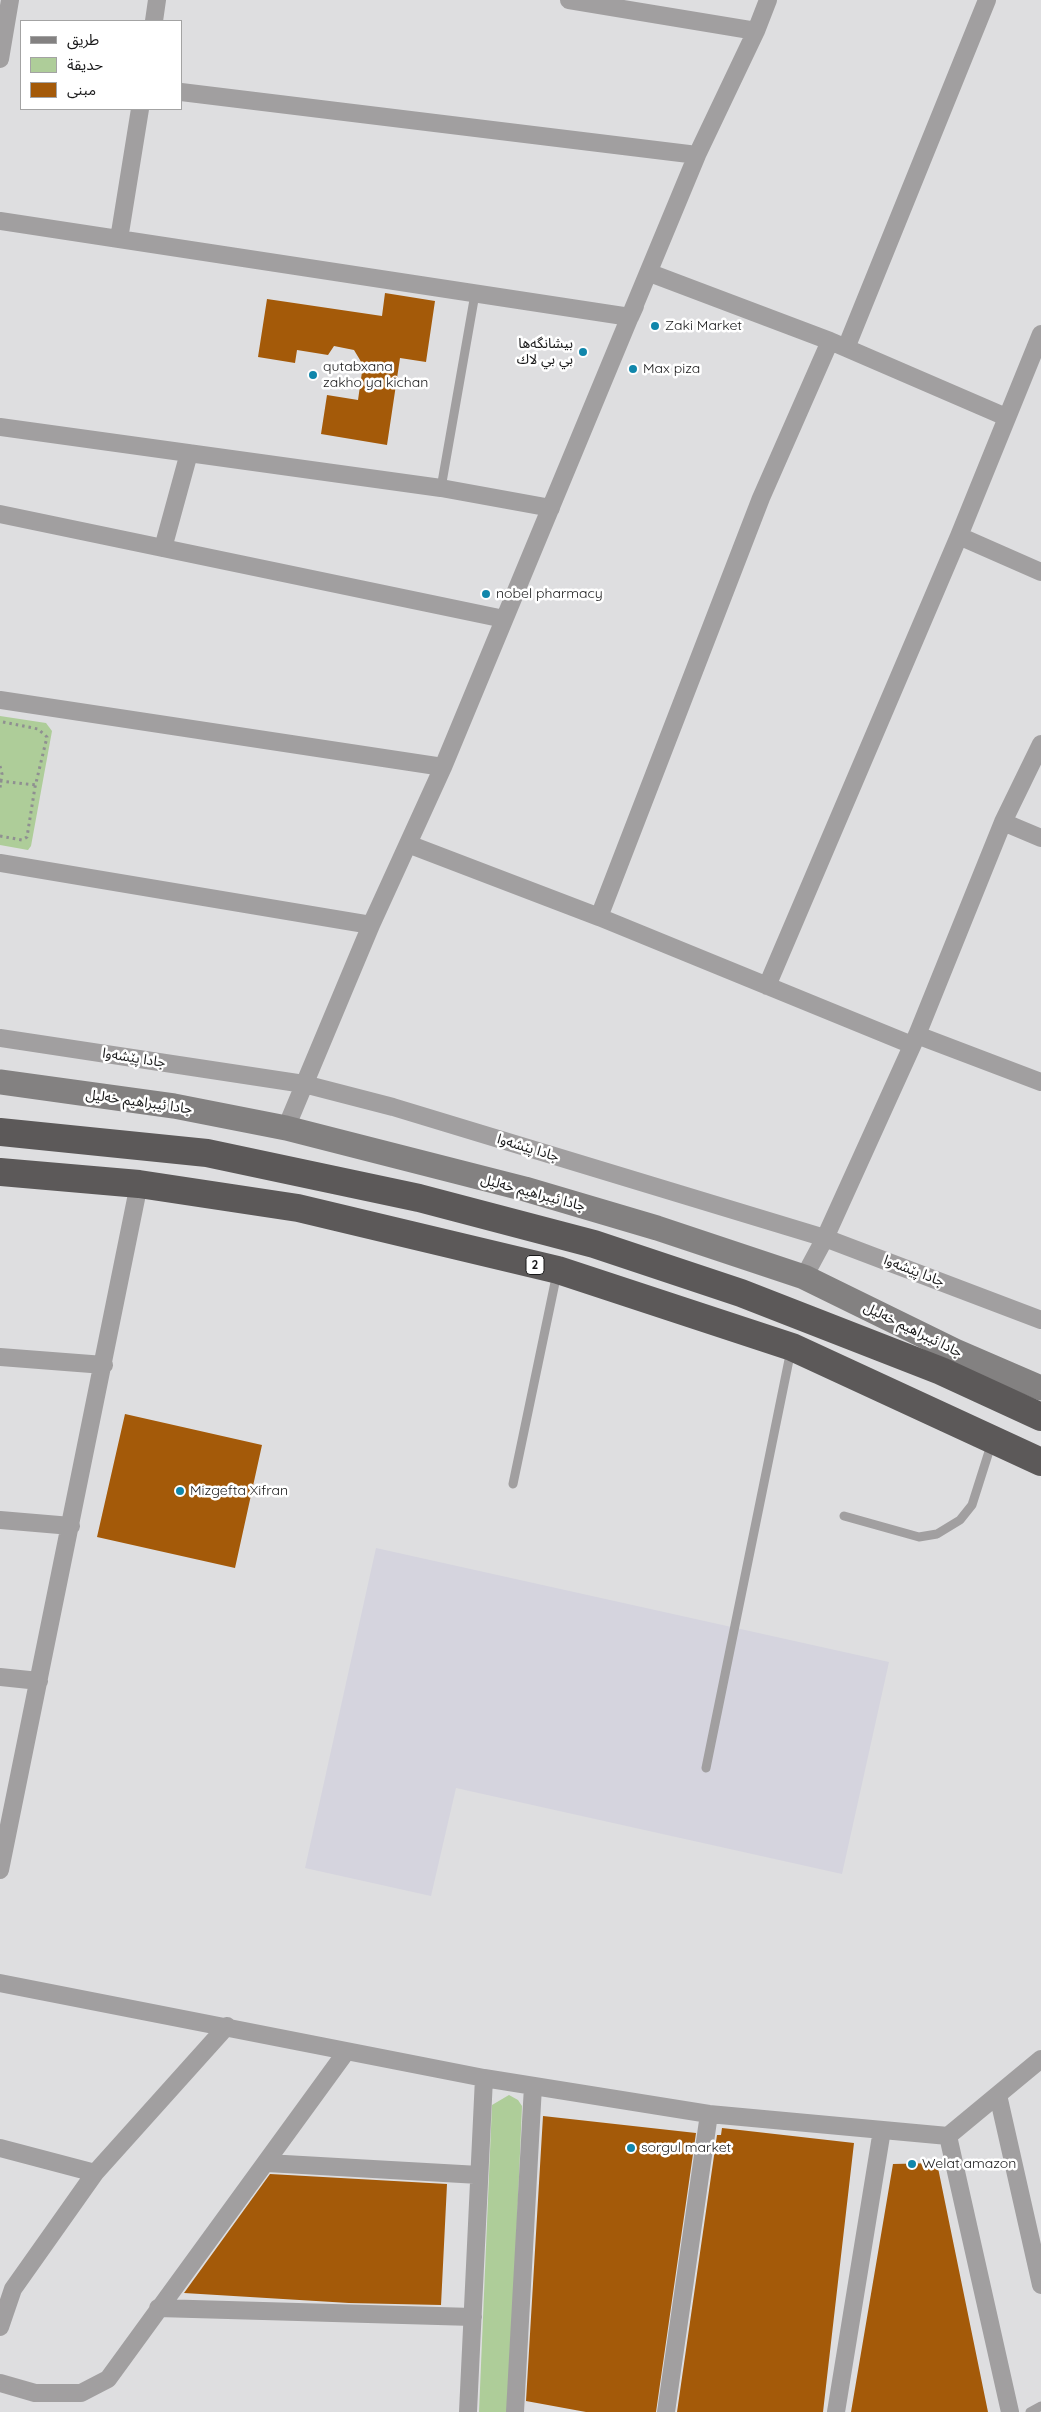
<!DOCTYPE html>
<meta charset="utf-8">
<style>
body{margin:0}
#map{position:relative;width:1041px;height:2412px;overflow:hidden;background:#dedee0;font-family:Quicksand,"Noto Sans Arabic",sans-serif}
canvas{display:block}
.legend{position:absolute;left:20px;top:20px;width:162px;height:90px;box-sizing:border-box;background:#fff;border:1px solid #a3a3a3;margin:0;padding:6px 9px;list-style:none;font-size:15px;color:#181819}
.legend li{display:flex;align-items:center;gap:10px;height:25px}
.legend b{width:25px;border:1px solid #a3a3a3}
</style>
<div id="map">
<canvas width="1041" height="2412"></canvas>
<ul class="legend">
<li><b style="height:6px;background:#838181"></b>طريق</li>
<li><b style="height:14px;background:#aecd99"></b>حديقة</li>
<li><b style="height:14px;background:#a45a09"></b>مبنى</li>
</ul>
</div>
<script>
const c = document.querySelector('canvas').getContext('2d');
c.lineJoin = 'round';
function paint(path, color) {
  c.fillStyle = color;
  c.fill(path, 'evenodd');
}
function shape(rows) {
  const path = new Path2D();
  for (const r of rows) {
    path.moveTo(r[0], r[1]);
    for (let i = 2; i < r.length; i += 2) path.lineTo(r[i], r[i + 1]);
  }
  return path;
}
function strokePath(path, color, width, dash) {
  c.strokeStyle = color;
  c.lineWidth = width;
  c.lineCap = dash ? 'butt' : 'round';
  c.setLineDash(dash || []);
  c.stroke(path);
}
function write(font, color, halo, rows, align = 'center') {
  c.font = font + ' Quicksand,"Noto Sans Arabic",sans-serif';
  c.lineWidth = 5;
  c.setLineDash([]);
  c.textBaseline = 'middle';
  c.strokeStyle = halo;
  c.fillStyle = color;
  for (const [text, x, y, turn = 0] of rows) {
    c.save();
    c.translate(x, y);
    c.rotate((+turn || 0) * Math.PI / 180);
    c.textAlign = isNaN(turn) ? turn : align;
    if (halo) c.strokeText(text, 0, 0);
    c.fillText(text, 0, 0);
    c.restore();
  }
}
paint(shape([
 [376,1548,889,1662,842,1874,456,1788,431,1896,305,1868]
]), '#d5d4de');
paint(shape([
 [0,716,46,723,52,731,31,846,28,850,0,845],
 [509,2095,518,2100,522,2106,509,2412,479,2412,492,2105]
]), '#aecd99');
paint(shape([
 [385,293,435,301,426,362,400,358,387,445,321,434,327,395,358,400,363,365,354,350,334,346,328,355,297,350,295,363,258,357,267,299,382,316],
 [125,1414,262,1445,235,1568,97,1537],
 [543,2116,696,2133,656,2412,586,2412,526,2401],
 [722,2128,854,2143,823,2412,677,2412,717,2135,721,2135],
 [937,2163,988,2412,851,2412,893,2164],
 [270,2174,447,2184,441,2305,349,2303,184,2293]
]), '#a45a09');
strokePath(shape([
 [0,766,2,774,0,788],
 [0,781,36,785],
 [0,836,22,840,27,837,35,787,47,737,38,729,3,722]
]), '#8f8f91', 3, [2.5, 4]);
strokePath(shape([
 [441,488,475,294],
 [513,1484,557,1273],
 [844,1516,919,1537,937,1534,960,1520,972,1505,992,1442],
 [706,1768,791,1350],
 [1030,2412,1041,2406]
]), '#a19fa0', 9);
strokePath(shape([
 [569,0,756,31],
 [154,21,157,0],
 [0,59,10,0],
 [181,92,697,155],
 [0,221,630,317,635,306],
 [119,239,140,109],
 [650,273,830,341,1006,417],
 [846,348,987,0],
 [0,427,441,488,551,508],
 [0,514,504,619],
 [959,536,1041,572],
 [163,548,189,453],
 [0,700,443,767],
 [1003,822,1041,838],
 [408,844,599,917,912,1045],
 [0,863,371,925],
 [599,917,761,498,830,341],
 [767,986,959,536,1041,334],
 [917,1035,1041,1082],
 [0,1038,304,1084,393,1107,825,1238,1041,1320],
 [286,1128,371,925,443,767,697,155,756,31,768,0],
 [804,1277,825,1238,917,1035,1003,822,1041,744],
 [0,1357,104,1365],
 [0,1520,71,1526],
 [0,1677,39,1681],
 [0,1870,139,1184],
 [0,1983,484,2078,709,2114,948,2136,1041,2059],
 [998,2095,1041,2285],
 [948,2136,1010,2412],
 [0,2148,95,2173],
 [267,2163,479,2175],
 [158,2308,473,2317],
 [0,2327,13,2289,95,2173,227,2026],
 [0,2383,35,2393,81,2393,108,2379,346,2052],
 [468,2412,484,2078],
 [515,2412,533,2086],
 [666,2412,709,2114],
 [836,2412,882,2130]
]), '#a19fa0', 18);
strokePath(shape([
 [0,1082,174,1106,286,1128,525,1189,657,1228,804,1277,955,1351,1041,1388]
]), '#838181', 25);
strokePath(shape([
 [0,1132,207,1153,419,1198,594,1244,741,1293,941,1371,1041,1417],
 [0,1172,139,1184,298,1208,558,1270,792,1347,1041,1462]
]), '#5c5959', 28);
for (const [x, y, r, color] of [
 [655,326,5,"#1086ab"],
 [583,352,5,"#1086ab"],
 [633,369,5,"#1086ab"],
 [313,375,5,"#1086ab"],
 [486,594,5,"#1086ab"],
 [180,1491,5,"#1086ab"],
 [631,2148,5,"#1086ab"],
 [912,2164,5,"#1086ab"]
]) {
  const dot = new Path2D();
  dot.arc(x, y, r, 0, 2 * Math.PI);
  c.fillStyle = color;
  c.fill(dot);
  strokePath(dot, '#fff', 2);
}
for (const [x, y, w] of [
 [535,1265,18]
]) {
  const box = new Path2D();
  box.roundRect(x - w / 2, y - 9.5, w, 19, 4);
  c.fillStyle = '#fff';
  c.fill(box);
  strokePath(box, '#181819', 1);
}
write('bold 12px', '#181819', null, [
 ["2",535,1265]
]);
write('14px', '#181819', '#fff', [
 ["Zaki Market",665,326],
 ["بيشانگه‌ها",573,344,"right"],
 ["بي بي لاك",573,360,"right"],
 ["qutabxana",323,367],
 ["zakho ya kichan",323,383],
 ["Max piza",643,369],
 ["nobel pharmacy",496,594],
 ["Mizgefta Xifran",190,1491],
 ["sorgul market",641,2148],
 ["Welat amazon",922,2164]
], 'left');
write('14px', '#181819', '#fff', [
 ["جادا پێشەوا",134,1058,9],
 ["جادا ئیبراهیم خەلیل",139,1102,8],
 ["جادا پێشەوا",528,1148,17],
 ["جادا ئیبراهیم خەلیل",533,1193,15],
 ["جادا پێشەوا",914,1271,21],
 ["جادا ئیبراهیم خەلیل",913,1330,26]
]);
</script>
